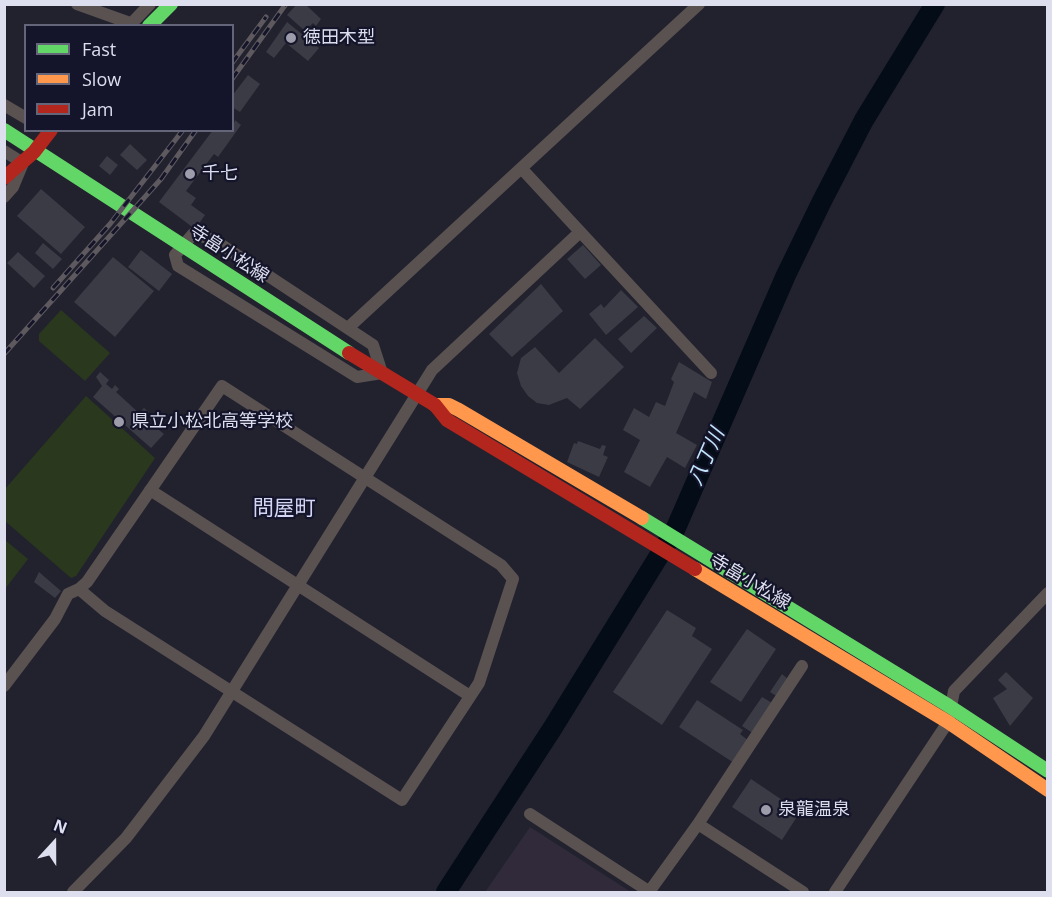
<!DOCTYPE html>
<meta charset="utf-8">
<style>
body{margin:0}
#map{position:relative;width:1052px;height:897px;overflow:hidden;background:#22222e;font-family:"Open Sans",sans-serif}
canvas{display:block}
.frame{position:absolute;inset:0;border:6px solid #dddeee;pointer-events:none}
.legend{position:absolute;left:24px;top:24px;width:210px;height:108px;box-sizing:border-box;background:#14142a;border:2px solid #646578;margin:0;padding:8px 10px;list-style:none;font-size:18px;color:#dddeee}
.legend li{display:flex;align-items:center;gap:12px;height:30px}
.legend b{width:30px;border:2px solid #646578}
.north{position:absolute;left:24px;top:813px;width:60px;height:60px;-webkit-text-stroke:4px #14142a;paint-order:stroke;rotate:21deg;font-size:16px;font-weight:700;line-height:24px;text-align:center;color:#dddeee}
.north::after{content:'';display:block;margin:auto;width:21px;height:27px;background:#dddeee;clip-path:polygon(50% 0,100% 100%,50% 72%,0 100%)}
</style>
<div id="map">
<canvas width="1052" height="897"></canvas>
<div class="frame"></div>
<ul class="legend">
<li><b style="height:8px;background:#63d668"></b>Fast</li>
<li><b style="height:8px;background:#ff974d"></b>Slow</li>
<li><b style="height:8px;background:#b3261e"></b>Jam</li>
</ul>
<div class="north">N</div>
</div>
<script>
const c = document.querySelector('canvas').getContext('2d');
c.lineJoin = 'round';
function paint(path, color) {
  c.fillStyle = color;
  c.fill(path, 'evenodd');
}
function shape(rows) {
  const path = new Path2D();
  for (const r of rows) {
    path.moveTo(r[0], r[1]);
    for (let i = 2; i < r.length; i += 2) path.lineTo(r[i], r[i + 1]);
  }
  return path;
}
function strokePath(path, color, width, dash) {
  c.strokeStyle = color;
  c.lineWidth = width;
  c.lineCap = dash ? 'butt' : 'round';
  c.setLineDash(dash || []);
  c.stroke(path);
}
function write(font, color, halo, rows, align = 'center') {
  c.font = font + ' "Open Sans","Noto Sans JP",sans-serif';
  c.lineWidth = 4.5;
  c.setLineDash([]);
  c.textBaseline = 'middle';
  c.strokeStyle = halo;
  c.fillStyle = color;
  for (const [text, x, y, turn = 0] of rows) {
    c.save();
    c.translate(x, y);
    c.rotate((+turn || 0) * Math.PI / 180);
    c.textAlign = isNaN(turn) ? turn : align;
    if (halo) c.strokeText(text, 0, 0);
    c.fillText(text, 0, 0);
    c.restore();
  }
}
paint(shape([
 [530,827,631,892,485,892]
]), '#302a3a');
paint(shape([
 [61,310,110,353,85,381,39,341,39,334],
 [86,396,155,458,76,576,71,578,5,521,5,489],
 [5,540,28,559,5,589,4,588]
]), '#2a381e');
strokePath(shape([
 [446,892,552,729,675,530,786,275,822,201,864,120,935,4]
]), '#030c17', 20);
paint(shape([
 [297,4,305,4,321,19,316,26,313,23,305,31,287,15],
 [287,22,319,48,308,61,286,43,274,58,266,52],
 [248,75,260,84,240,112,232,107,232,96],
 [235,120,241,125,218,157,214,154,186,191,196,198,191,205,205,215,195,229,159,202,213,130,232,130],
 [130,144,147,160,137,170,120,155],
 [107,156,118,165,110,175,99,166],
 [41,189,85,227,61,254,17,216],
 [43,243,62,259,53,269,35,253],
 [583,245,601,265,585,279,567,259],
 [141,250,172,274,159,291,128,267],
 [18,252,45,276,34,288,7,263],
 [113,257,154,291,115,337,74,302],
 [541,284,563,311,512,357,489,334],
 [621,290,638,307,606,335,589,314,601,304,604,308],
 [644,316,657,328,631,353,618,339],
 [595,338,624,367,580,409,567,398,549,405,537,403,528,396,521,386,517,373,521,358,535,347,559,373],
 [679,362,712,382,706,399,694,392,676,433,697,445,685,468,667,457,650,487,624,472,640,440,623,430,634,408,649,417,656,402,665,406,674,382,671,379],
 [100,372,109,380,106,384,112,389,115,385,119,389,116,392,139,413,144,408,149,412,144,418,164,434,151,448,93,397,102,386,96,377],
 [578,441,600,449,602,445,606,446,603,455,608,457,599,477,567,462,574,443,577,444],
 [39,572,61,591,55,598,34,582],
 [667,610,696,628,692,636,712,649,662,725,613,692],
 [747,629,776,649,741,702,710,682],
 [1006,672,1033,698,1010,726,993,698,1007,689,998,680],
 [782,674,789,680,778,697,770,692],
 [762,697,774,704,754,734,742,726],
 [697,700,743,730,740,734,749,741,734,763,679,727],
 [751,779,800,812,782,840,732,807]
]), '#3a3b45');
strokePath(shape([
 [77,4,130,23],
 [129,26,150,4],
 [4,105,26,118],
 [4,151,23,163,13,187,4,197],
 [522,169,711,373],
 [193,234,214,240,373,345,382,373,357,377,178,266,175,255,193,234],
 [349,327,699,4],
 [222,386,501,565,513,579,479,683,402,800,105,611,79,589,87,582,222,386],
 [150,490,470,696],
 [802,666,698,824,803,892],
 [4,686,55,619,68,594,79,589],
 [530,814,650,892],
 [73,892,126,838,204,736,432,370,580,232],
 [649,892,698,824],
 [835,892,948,722,954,691,1048,593]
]), '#5a5151', 12);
strokePath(shape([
 [149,26,171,4],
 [4,130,349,353],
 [642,518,949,706,1048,771]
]), '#63d668', 14);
strokePath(shape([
 [435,405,449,405,459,410,642,518],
 [695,569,948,722,1048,790]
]), '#ff974d', 14);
strokePath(shape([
 [4,178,34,152,51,130],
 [349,353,435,405,447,420,695,569]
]), '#b3261e', 14);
const rail = shape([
 [232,63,266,17],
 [232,79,286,4],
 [53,288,110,224,183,130],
 [4,354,161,179,196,130]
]);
strokePath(rail, '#5e595e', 5);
strokePath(rail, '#14142a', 3, [9]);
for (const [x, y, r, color] of [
 [291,38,6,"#9c9cab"],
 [190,174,6,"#9c9cab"],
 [119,422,6,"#9c9cab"],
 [766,810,6,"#9c9cab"]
]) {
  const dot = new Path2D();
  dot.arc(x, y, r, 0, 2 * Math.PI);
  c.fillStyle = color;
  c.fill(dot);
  strokePath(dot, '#14142a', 2);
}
write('18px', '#dddeee', '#14142a', [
 ["徳田木型",303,38],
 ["千七",202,174],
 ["県立小松北高等学校",131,422],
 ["泉龍温泉",778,810]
], 'left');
write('18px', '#dddeee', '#14142a', [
 ["寺畠小松線",229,254,33],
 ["寺畠小松線",750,582,31]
]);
write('italic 20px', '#c2e5fb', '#14142a', [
 ["八丁川",707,457,-66]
]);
write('21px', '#d3d6f5', '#14142a', [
 ["問屋町",284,509]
]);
</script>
